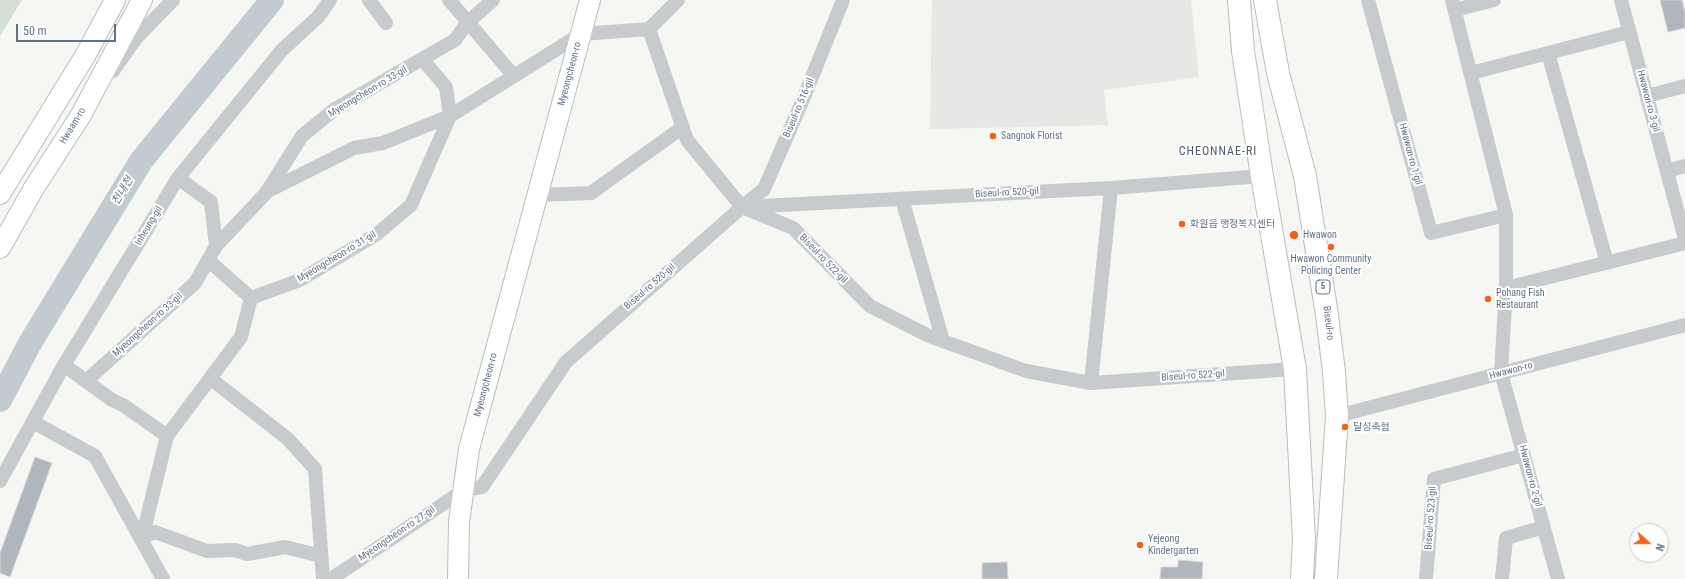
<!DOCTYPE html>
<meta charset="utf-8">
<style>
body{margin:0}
#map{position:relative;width:1685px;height:579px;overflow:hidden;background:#f6f6f2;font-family:"Roboto Condensed",sans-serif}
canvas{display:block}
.north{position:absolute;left:1629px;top:523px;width:40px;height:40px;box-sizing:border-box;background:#fff;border:1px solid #c0c7cf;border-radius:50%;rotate:111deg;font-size:11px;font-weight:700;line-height:16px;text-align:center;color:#627286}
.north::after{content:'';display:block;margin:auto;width:14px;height:18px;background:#f36016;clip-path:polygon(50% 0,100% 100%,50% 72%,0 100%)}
.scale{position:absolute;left:16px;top:24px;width:100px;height:18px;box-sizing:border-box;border:2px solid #627286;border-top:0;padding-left:5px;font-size:12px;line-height:14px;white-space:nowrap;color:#627286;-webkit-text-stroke:3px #fff;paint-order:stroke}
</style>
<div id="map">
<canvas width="1685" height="579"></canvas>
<div class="north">N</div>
<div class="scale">50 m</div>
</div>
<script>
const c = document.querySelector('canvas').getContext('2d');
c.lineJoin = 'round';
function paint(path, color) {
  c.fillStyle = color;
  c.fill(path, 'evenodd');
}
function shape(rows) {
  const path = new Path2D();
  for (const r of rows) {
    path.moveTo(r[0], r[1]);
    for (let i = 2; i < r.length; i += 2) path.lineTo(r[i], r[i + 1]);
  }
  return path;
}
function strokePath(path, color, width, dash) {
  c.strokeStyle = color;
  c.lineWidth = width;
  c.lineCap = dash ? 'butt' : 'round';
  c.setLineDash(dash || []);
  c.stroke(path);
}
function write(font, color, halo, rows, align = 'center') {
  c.font = font + ' "Roboto Condensed","Noto Sans KR",sans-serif';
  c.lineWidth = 4;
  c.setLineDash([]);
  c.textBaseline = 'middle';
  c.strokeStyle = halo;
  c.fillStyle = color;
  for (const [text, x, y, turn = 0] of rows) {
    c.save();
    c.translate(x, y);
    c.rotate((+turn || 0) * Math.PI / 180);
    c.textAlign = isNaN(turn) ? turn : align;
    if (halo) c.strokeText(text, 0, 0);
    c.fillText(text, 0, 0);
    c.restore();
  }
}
paint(shape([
 [932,0,1191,0,1199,77,1104,90,1108,125,930,129]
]), '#e6e8e6');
paint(shape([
 [0,0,22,0,0,36]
]), '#d6dfd3');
strokePath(shape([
 [0,400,30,343,141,161,272,0]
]), '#c1cbd0', 24);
const building = shape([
 [1660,0,1682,0,1685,13,1685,28,1668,32,1660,0],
 [35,457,52,463,10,577,0,573,0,553,35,457],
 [1178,560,1203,562,1202,579,1160,579,1161,567,1178,567,1178,560],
 [1007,562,1008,579,982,579,982,563,1007,562]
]);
paint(building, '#afb6bd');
strokePath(building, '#d7d8d5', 1);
const secondary = shape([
 [0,194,85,56,115,0],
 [0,248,34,188,81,115,142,0],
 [458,579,459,522,469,449,590,0]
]);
const primary = shape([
 [1239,0,1243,51,1262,176,1295,369,1304,539,1302,579],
 [1265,0,1278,73,1305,176,1327,315,1334,372,1337,416,1326,579]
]);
strokePath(secondary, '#b9bdc3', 22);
strokePath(primary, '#babdc1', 24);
strokePath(shape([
 [369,0,386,23],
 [449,0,514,76],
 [1368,0,1431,233,1506,215],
 [1452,0,1506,215,1506,288,1501,373,1558,579],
 [1621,0,1685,239],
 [1455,10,1494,0],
 [649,29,687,140,742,207,793,228,870,306,929,336,1026,371,1091,383,1295,369],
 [1548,53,1607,263],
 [113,71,137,37,173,0],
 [1471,73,1629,32],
 [1647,96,1685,86],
 [1667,171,1685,166],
 [178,178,211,202,216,246],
 [266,192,354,148,383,143,450,116,446,87,422,59],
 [538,195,591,193,683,127],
 [902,199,943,341],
 [742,207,764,189,802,102,843,0],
 [208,260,251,298],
 [1506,288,1685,243],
 [64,365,112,400,123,405,167,436],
 [211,379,288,439,315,469,323,579],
 [86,381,195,283,216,246,266,193,302,136,335,109,455,40,467,23,493,0],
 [1091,383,1111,188],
 [1337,416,1685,325],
 [33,422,95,456,163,579],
 [0,481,64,365,178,178,282,50,318,17,330,0],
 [141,538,146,522,167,436,241,337,251,298,300,280,377,234,411,205,450,116,581,34,649,29,678,0],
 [141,538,155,532,207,551,235,550,247,554,285,547,321,556],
 [331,579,464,490,482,487,566,362,742,207,1111,188,1262,176],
 [1426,579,1434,479,1524,455],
 [1502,579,1506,538,1544,527]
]), '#c8cbce', 14);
strokePath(secondary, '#fff', 20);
strokePath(primary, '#fff', 22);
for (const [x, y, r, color] of [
 [993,136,4,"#f36016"],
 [1182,224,4,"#f36016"],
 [1294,235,5,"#f36016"],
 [1331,247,4,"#f36016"],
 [1488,299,4,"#f36016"],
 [1345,427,4,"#f36016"],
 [1140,545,4,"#f36016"]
]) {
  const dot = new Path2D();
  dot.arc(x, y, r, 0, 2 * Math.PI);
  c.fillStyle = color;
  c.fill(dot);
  strokePath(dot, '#fff', 1.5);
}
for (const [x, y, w] of [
 [1323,287,14]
]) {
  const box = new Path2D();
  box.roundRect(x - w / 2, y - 7, w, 14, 3);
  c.fillStyle = '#fff';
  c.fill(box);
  strokePath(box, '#627286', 1);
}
write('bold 9px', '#627286', null, [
 ["5",1323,287]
]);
write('10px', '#627286', '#fff', [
 ["Myeongcheon-ro",570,74,-75],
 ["Myeongcheon-ro 33-gil",368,92,-31],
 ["Hwawon-ro 3-gil",1648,101,75],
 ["Biseul-ro 516-gil",799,108,-67],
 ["Hwaam-ro",73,126,-59],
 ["Hwawon-ro 1-gil",1410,154,75],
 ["Biseul-ro 520-gil",1007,193,-3],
 ["Inheung-gil",149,226,-59],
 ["Myeongcheon-ro 31-gil",337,257,-31],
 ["Biseul-ro 522-gil",823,259,46],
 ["Biseul-ro 520-gil",650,287,-41],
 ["Biseul-ro",1328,323,83],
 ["Myeongcheon-ro 33-gil",148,325,-42],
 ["Hwawon-ro",1511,371,-15],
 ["Biseul-ro 522-gil",1193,376,-4],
 ["Myeongcheon-ro",486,385,-75],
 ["Hwawon-ro 2-gil",1530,476,75],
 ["Biseul-ro 523-gil",1431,518,-86],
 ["Myeongcheon-ro 27-gil",397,534,-34]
]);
write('10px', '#627286', '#fff', [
 ["Sangnok Florist",1001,136],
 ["화원읍 행정복지센터",1190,224],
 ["Hwawon",1303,235],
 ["Hwawon Community",1331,259,"center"],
 ["Policing Center",1331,271,"center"],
 ["Pohang Fish",1496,293],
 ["Restaurant",1496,305],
 ["달성축협",1353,427],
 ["Yejeong",1148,539],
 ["Kindergarten",1148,551]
], 'left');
write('italic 11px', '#5e7583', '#fff', [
 ["천내천",123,191,-59]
]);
c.letterSpacing = '1px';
write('12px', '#515d6a', '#fff', [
 ["CHEONNAE-RI",1218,152]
]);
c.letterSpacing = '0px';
</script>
